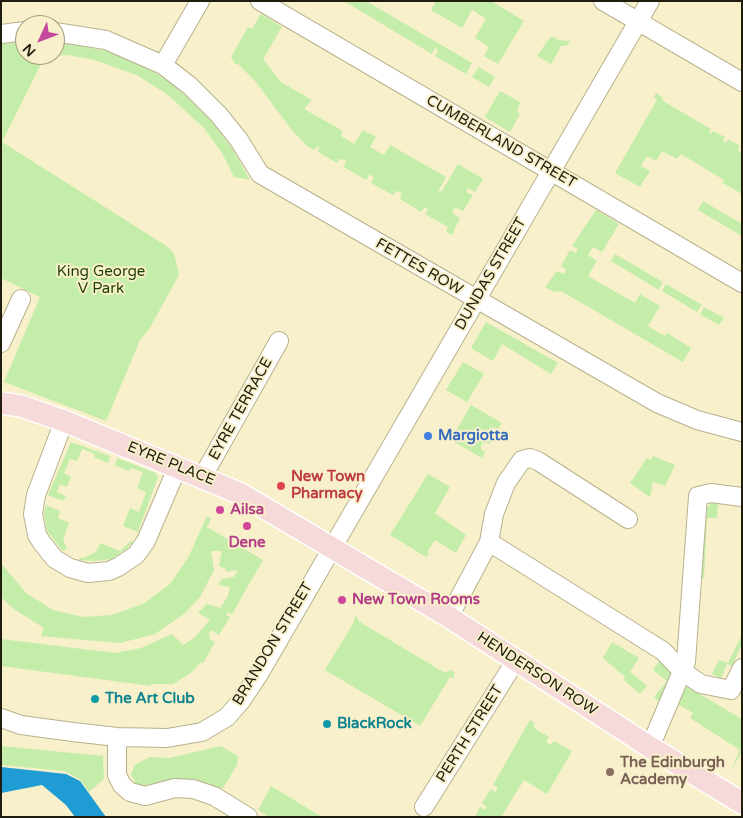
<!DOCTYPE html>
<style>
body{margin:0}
#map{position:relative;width:743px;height:818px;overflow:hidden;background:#f7f0ca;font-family:"Varela Round",sans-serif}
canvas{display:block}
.frame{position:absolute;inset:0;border:2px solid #201d0f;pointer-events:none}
.north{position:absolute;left:15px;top:15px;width:50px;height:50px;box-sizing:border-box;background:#f7f0ca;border:1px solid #a19c7f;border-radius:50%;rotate:227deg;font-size:14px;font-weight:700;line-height:20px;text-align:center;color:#201d0f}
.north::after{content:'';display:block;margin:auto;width:18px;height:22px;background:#c2499d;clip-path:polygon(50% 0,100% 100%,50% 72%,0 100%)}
</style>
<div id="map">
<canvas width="743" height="818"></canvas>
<div class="frame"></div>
<div class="north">N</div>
</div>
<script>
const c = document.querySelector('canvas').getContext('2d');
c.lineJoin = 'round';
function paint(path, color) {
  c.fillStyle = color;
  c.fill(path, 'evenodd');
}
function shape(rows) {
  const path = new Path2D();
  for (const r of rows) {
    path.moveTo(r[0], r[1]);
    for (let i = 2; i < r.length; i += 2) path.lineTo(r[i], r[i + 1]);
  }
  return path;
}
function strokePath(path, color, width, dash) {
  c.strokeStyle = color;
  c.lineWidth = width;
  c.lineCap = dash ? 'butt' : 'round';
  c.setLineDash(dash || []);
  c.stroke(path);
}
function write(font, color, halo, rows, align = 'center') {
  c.font = font + ' "Varela Round",sans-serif';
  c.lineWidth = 4;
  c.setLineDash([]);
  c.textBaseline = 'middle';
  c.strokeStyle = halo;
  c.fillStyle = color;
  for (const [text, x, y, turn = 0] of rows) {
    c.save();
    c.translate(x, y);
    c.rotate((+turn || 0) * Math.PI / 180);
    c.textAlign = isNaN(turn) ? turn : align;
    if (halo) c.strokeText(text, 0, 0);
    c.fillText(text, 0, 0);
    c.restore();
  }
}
paint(shape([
 [344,1,366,1,472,63,466,74,435,56,438,50,435,48,432,54],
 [436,1,491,1,524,21,498,64,484,56,489,47,475,38,486,19,472,10,462,28,431,10],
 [261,14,282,27,263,59,281,82,312,100,304,109,343,131,341,136,354,144,363,130,376,137,370,147,384,155,390,145,446,177,438,192,442,191,458,164,483,179,475,192,468,188,466,192,473,195,463,211,455,207,452,213,460,218,452,235,446,232,448,227,425,214,428,209,425,207,421,212,400,199,402,194,400,192,396,191,393,195,371,183,374,178,370,174,366,180,344,167,346,160,339,159,337,163,318,152,319,145,314,150,306,145,291,129,255,81,238,64,235,64,231,57,248,27,252,29],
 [551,36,558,40,570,41,568,45,561,46,551,64,537,56],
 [55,41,111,52,149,69,166,80,185,95,211,120,233,150,250,180,234,177,222,153,204,128,168,95,137,75,94,60,68,55,45,56,2,142,168,247,174,253,179,275,148,331,140,340,106,421,4,382,40,297,1,278,1,44,25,42,25,55,55,55],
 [479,67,495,77,489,87,472,77],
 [500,91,520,102,517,112,520,114,510,132,485,117],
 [656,93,662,97,663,101,711,129,709,132,711,134,713,131,725,137,723,141,726,143,728,139,740,146,738,150,740,152,742,150,742,194,723,183,724,180,681,154,677,159,662,151,656,161,647,156,641,166,650,171,640,187,615,173,657,100,654,97],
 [703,201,742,224,742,236,698,210],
 [596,210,619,224,602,252,593,247,588,255,597,261,588,276,635,303,640,294,660,306,648,326,665,336,667,333,691,348,683,362,561,291,554,292,545,287,557,271,564,274,566,270,561,266,570,250,576,253,578,249,572,246],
 [615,254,663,282,659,290,611,261],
 [666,284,702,305,697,312,662,291],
 [704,307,724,318,719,325,700,314],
 [486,322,558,363,551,374,502,344,493,361,471,348],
 [463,362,484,374,467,402,446,390],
 [471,405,502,423,498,429,494,427,489,429,488,434,493,437,490,444,485,442,481,445,481,449,485,452,482,458,451,440],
 [71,442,110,456,108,463,94,457,95,454,82,449,77,461,70,459,64,473,71,477,67,487,60,484,57,492,66,496,64,500,60,500,48,495],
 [653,456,675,465,665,486,653,482,650,497,630,483,647,458,651,460],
 [117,458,156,473,158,477,138,532,123,526,130,508,139,512,146,492,137,488,143,472,131,468,129,471,115,465],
 [428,474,450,487,435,513,466,535,456,553,435,540,427,552,429,553,426,557,390,535],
 [713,501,718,501,717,518,707,518,704,578,701,578,704,511],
 [46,505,60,511,58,518,69,523,63,539,67,549,63,551,47,531,44,513],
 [207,516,211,519,207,527,263,560,232,614,228,612,226,615,230,617,219,635,211,630,209,633,210,639,215,642,203,663,201,662,191,673,173,684,151,684,151,686,1,666,1,639,115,653,141,648,172,634,183,645,194,638,210,620,198,613,207,604,220,608,228,596,230,587,218,585,222,579,234,577,238,570,226,572,226,569,219,566,222,551,211,551,214,570,200,597,184,614,155,634,120,643,41,636,44,628,14,609,1,597,1,563,26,593,53,610,83,617,111,615,143,604,170,584,188,558],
 [131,541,133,542,126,549,112,559,95,561,79,560,80,557,83,558,96,552,100,543,120,551],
 [355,615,360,622,445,673,451,670,454,672,454,679,450,677,420,726,325,670,354,622],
 [742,635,742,644,732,666,727,664,721,678,712,674,719,660,728,663],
 [612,642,639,658,630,672,647,686,640,694,624,680,625,677,603,658],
 [660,660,672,672,664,705,654,697,667,681,653,670],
 [682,684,742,719,742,752,731,770,740,750,690,718,693,713,674,702],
 [530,720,534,723,534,728,549,737,546,742,551,745,554,741,572,751,547,794,524,780,501,817,475,817,480,807,485,810,487,807,482,803,491,789,496,792,498,788,493,785],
 [1,746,103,756,104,779,89,792,81,780,65,771,1,765],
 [221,746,238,756,237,765,223,788,219,789,207,784,182,780,140,786,136,784,131,774,135,765,150,757,169,758],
 [271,786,322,817,269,817,258,810]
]), '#c3eda9');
paint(shape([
 [1,767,66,774,80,781,106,817,75,817,66,805,42,785,1,793]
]), '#1e9cd3');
const minor = shape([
 [260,1,742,283],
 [603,1,742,82],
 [55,32,106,40,163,65,190,86,219,115,239,140,260,174,657,403,697,420,742,432],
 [1,34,25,31],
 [163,65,200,1],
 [1,343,21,299],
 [64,421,36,495,33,514,37,535,42,543,55,559,70,568,88,573,109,571,118,567,136,555,146,541,178,466],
 [203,476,279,341],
 [489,542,663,651,682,671,701,684,731,690,742,668],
 [449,617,489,542,494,514,506,483,522,460,530,458,538,461,628,519],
 [1,718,21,725,73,732,117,737,167,738,202,732,227,717,241,701,259,674,650,1],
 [117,737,117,775,122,785,130,792,145,796,175,788,193,789,214,796,248,817],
 [650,747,686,662,698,496,711,493,742,497],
 [424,807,516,660]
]);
const major = shape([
 [1,403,21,406,64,421,239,493,449,617,650,747,742,803]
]);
strokePath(minor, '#b8b18d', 20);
strokePath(major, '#fff', 24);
strokePath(minor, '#fff', 18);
strokePath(major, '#f6d9d9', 21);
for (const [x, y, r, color] of [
 [428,436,5,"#3f7fe0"],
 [281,486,5,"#e0444e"],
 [220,510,5,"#d1479c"],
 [247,526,5,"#d1479c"],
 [342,600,5,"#d1479c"],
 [95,699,5,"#0f9aa8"],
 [327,724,5,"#0f9aa8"],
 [610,772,5,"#8d6e63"]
]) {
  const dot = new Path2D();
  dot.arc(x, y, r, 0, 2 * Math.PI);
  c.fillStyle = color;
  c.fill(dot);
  strokePath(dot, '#f7f0ca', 2);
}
write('15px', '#201d0f', '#f7f0ca', [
 ["CUMBERLAND STREET",501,142,30],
 ["FETTES ROW",419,267,30],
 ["DUNDAS STREET",491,274,-60],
 ["EYRE TERRACE",241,409,-61],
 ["EYRE PLACE",171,464,22],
 ["BRANDON STREET",273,644,-59],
 ["HENDERSON ROW",537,674,33],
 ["PERTH STREET",470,734,-58]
]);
write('15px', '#1f3f00', '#f7f0ca', [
 ["King George",101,272],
 ["V Park",101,289]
]);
write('bold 15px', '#366cbe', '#f7f0ca', [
 ["Margiotta",438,436]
], 'left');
write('bold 15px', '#be3a42', '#f7f0ca', [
 ["New Town",291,477],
 ["Pharmacy",291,494]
], 'left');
write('bold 15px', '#b23c85', '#f7f0ca', [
 ["Ailsa",230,510],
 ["Dene",247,543,"center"],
 ["New Town Rooms",352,600]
], 'left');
write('bold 15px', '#0d838f', '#f7f0ca', [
 ["The Art Club",105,699],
 ["BlackRock",337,724]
], 'left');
write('bold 15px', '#785e54', '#f7f0ca', [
 ["The Edinburgh",620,763],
 ["Academy",620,780]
], 'left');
</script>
